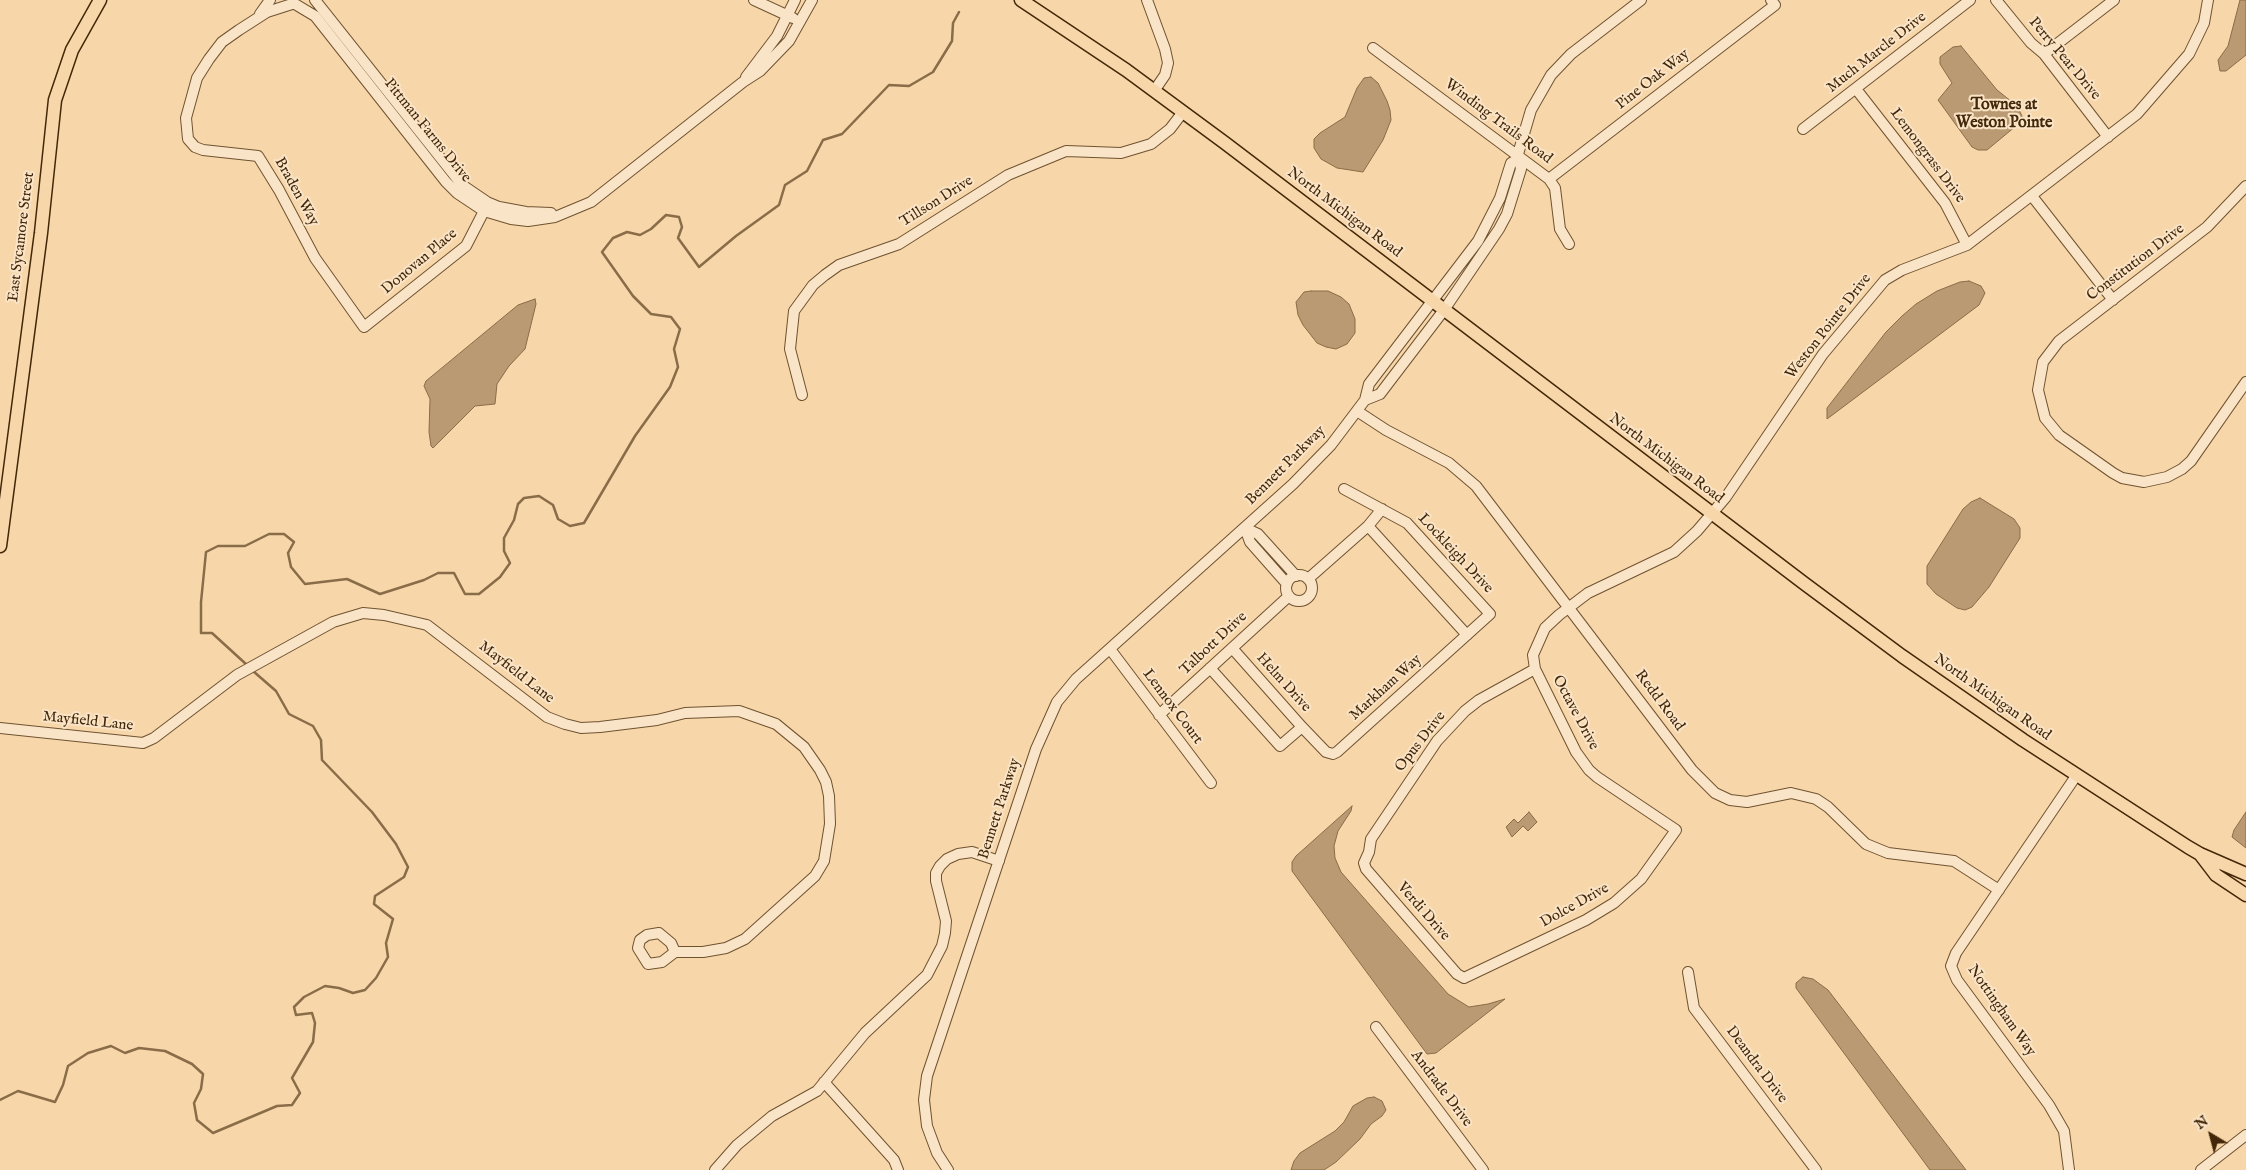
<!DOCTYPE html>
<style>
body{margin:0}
#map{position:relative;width:2246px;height:1170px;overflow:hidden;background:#f7d6a9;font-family:"IM FELL English",serif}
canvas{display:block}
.north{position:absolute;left:2186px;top:1110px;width:50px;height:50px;-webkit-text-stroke:4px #fae4c7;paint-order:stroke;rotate:323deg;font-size:14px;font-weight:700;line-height:20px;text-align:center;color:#422708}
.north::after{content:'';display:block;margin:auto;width:18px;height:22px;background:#422708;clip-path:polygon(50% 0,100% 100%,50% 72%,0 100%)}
</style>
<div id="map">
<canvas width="2246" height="1170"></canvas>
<div class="north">N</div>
</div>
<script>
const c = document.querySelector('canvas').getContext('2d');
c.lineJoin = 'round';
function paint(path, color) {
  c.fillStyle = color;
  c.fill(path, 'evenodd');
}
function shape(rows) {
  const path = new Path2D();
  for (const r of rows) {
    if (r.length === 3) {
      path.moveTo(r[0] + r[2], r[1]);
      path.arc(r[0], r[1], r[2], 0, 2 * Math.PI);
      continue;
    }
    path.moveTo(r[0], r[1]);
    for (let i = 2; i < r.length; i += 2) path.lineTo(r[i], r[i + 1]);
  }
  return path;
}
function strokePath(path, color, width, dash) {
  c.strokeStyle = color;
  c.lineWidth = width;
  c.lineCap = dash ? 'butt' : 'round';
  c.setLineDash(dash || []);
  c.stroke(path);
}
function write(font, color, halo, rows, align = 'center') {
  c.font = font + ' "IM FELL English",serif';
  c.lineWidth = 4;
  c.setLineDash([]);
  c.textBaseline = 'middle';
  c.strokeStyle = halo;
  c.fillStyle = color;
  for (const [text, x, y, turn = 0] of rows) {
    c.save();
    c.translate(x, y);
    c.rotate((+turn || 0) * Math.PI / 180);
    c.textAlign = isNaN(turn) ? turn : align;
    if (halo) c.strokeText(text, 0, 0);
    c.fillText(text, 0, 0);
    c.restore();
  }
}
const water = shape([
 [2240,0,2246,0,2246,55,2226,71,2220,71,2218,60,2228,46,2240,0],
 [1961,46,1997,90,2017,106,2022,116,2022,121,1987,150,1978,150,1972,147,1938,100,1952,83,1940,64,1940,57,1953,47,1961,46],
 [1371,77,1378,83,1387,101,1390,110,1391,120,1383,140,1363,172,1337,168,1321,159,1314,148,1314,139,1320,133,1345,117,1357,88,1364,78,1371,77],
 [1969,281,1981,286,1985,293,1979,305,1827,419,1827,408,1886,332,1902,316,1916,304,1937,291,1960,282,1969,281],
 [1311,291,1328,291,1341,297,1349,304,1355,319,1355,333,1347,344,1336,349,1326,347,1317,343,1303,325,1298,315,1296,302,1304,292,1311,291],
 [535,299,536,304,525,349,509,366,497,384,495,404,475,406,433,448,431,446,429,432,430,399,424,386,426,381,518,305,535,299],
 [1980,498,2014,519,2020,528,2020,538,1989,587,1972,607,1965,610,1957,608,1936,594,1927,584,1927,566,1963,509,1971,502,1980,498],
 [1352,806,1351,811,1338,831,1334,846,1335,858,1341,872,1448,994,1469,1007,1488,1004,1505,999,1436,1053,1427,1054,1292,871,1292,862,1296,856,1352,806],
 [1529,812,1537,822,1528,831,1523,826,1512,837,1506,827,1514,819,1518,823,1529,812],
 [2246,812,2246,848,2232,837,2234,830,2246,812],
 [1803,977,1813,979,1828,990,1966,1170,1930,1170,1796,988,1796,983,1803,977],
 [1374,1097,1382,1101,1386,1110,1382,1116,1371,1124,1360,1139,1336,1162,1324,1170,1291,1170,1294,1161,1300,1153,1335,1131,1344,1122,1353,1106,1367,1098,1374,1097]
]);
paint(water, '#b99a72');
strokePath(water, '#896c48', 1);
strokePath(shape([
 [247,665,212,633,201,633,201,602,206,552,218,546,245,546,269,534,284,534,294,542,288,553,291,567,305,584,347,579,380,594,424,580,438,573,454,573,465,594,479,594,500,577,510,563,504,551,504,538,514,520,518,504,524,498,539,496,553,505,558,519,570,526,584,523,635,436,670,387,678,367,674,349,680,329,671,317,651,314,633,296,602,252,613,238,627,232,640,235,651,229,666,215,679,217,682,227,678,238,699,267,736,236,779,205,785,185,807,171,823,140,842,134,889,85,909,86,933,72,952,41,953,23,959,12],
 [0,1100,18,1091,55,1102,63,1085,68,1066,88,1053,111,1046,125,1053,139,1048,165,1051,192,1064,203,1074,201,1089,194,1103,197,1120,213,1133,277,1106,292,1105,300,1093,292,1078,313,1042,315,1023,312,1013,296,1015,294,1007,304,997,325,986,339,988,353,993,365,990,376,978,388,957,386,943,393,919,374,904,375,896,404,877,408,867,396,844,372,812,322,760,321,740,313,726,289,714,276,691,253,671]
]), '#896c48', 2.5);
const minor = shape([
 [315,0,462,185,487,202,499,207,526,212,551,213],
 [754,0,793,18],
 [1147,0,1165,49,1168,63,1165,75,1154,91],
 [1996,0,2031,43,2044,54,2108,137],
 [292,4,267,12,239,30,222,42,209,59,197,78,186,118,188,139,195,147,203,150,258,156,279,190,315,258,364,327,466,246,484,211],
 [295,4,315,16,446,182,457,193,484,211,511,219,528,221,555,217,591,202,743,82,760,71,789,41,812,0],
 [260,14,270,0],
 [1373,48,1549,179,1555,188,1560,229,1569,244],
 [2044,54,2114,0],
 [746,77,777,36,795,0],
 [1856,89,1945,203,1967,245],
 [1803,129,1970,0],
 [1549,179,1775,5,1771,0],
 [2246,186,2207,227,2059,341,2043,362,2038,390,2045,418,2059,435,2113,473,2122,478,2144,482,2167,477,2182,469,2191,461,2246,382],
 [2032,196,2113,300],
 [802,395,790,349,794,311,813,285,825,275,839,265,899,244,1008,175,1066,151,1121,153,1151,144,1170,129,1183,112],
 [1365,400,1380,394,1444,310,1499,229,1507,214,1521,169,1518,154,1531,110,1551,75,1571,54,1641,0],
 [1357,411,1386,430,1449,463,1476,486,1692,770,1715,793,1730,800,1747,802,1791,793,1816,799,1828,807,1866,844,1888,853,1954,861,1999,890],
 [1368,526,1467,635],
 [1245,528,1250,542,1287,584],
 [1245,528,1258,534,1296,576],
 [1299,588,13],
 [1308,579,1368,526,1382,509],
 [1110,649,1211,783],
 [1210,668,1280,746,1302,727,1232,648],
 [1535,669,1479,700,1465,711,1437,741,1371,839,1369,852,1364,863,1366,869,1457,974,1464,978,1586,920,1614,903,1641,879,1676,830,1597,777,1589,770,1576,752,1535,669,1533,655,1545,628,1559,615,1588,593,1674,552,1697,531,1726,497,1823,354,1885,280,1902,270,1967,245,2137,114,2189,54,2204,23,2208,0],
 [1159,715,1289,596],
 [1302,727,1326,752,1333,754,1337,752,1490,614,1407,523,1344,489],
 [0,728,143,743,154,738,237,675,333,622,363,613,384,615,427,625,547,717,565,724,581,728,600,727,657,720,685,713,739,711,776,724,804,747,820,770,826,782,829,796,830,824,824,861,815,876,745,939,726,948,703,952,675,952,662,962,648,964,638,948,640,940,647,935,659,933,671,943,675,952],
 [1688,972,1694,1008,1816,1170],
 [1376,1027,1483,1170],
 [824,1082,894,1160,898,1170],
 [715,1170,737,1145,772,1116,817,1091,865,1033,927,975,942,946,945,933,946,921,936,881,936,873,940,866,947,859,958,854,972,852,999,861],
 [948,1170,937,1153,927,1126,924,1100,927,1076,1036,749,1057,702,1076,679,1293,484,1331,445,1365,400,1369,384,1478,241,1500,198,1511,163,1518,159],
 [2069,1170,2064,1131,2049,1105,1957,980,1951,966,1956,953,2076,776],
 [2201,1170,2246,1135]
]);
const major = shape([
 [1021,0,1126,70,1225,143,1805,584,1902,656,2023,740,2188,847,2200,854,2246,874],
 [0,546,41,233,55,100,72,50,100,0],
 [2200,854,2216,875,2246,895]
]);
strokePath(minor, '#6f5330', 12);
strokePath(major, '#422708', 15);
strokePath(minor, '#fae4c7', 10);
strokePath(major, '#f7d6a9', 12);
write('15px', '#422708', '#fae4c7', [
 ["Much Marcle Drive",1877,53,-38],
 ["Perry Pear Drive",2064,59,50],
 ["Pine Oak Way",1653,80,-38],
 ["Winding Trails Road",1498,122,37],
 ["Pittman Farms Drive",427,131,51],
 ["Lemongrass Drive",1927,156,53],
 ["Braden Way",296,192,61],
 ["Tillson Drive",937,202,-32],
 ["North Michigan Road",1344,213,37],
 ["East Sycamore Street",22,237,-83],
 ["Donovan Place",420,262,-40],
 ["Constitution Drive",2136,263,-37],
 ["Weston Pointe Drive",1829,327,-52],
 ["North Michigan Road",1666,459,37],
 ["Bennett Parkway",1286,466,-45],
 ["Lockleigh Drive",1455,554,47],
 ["Talbott Drive",1214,644,-43],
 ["Mayfield Lane",516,673,38],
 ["Helm Drive",1283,683,48],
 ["Markham Way",1386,688,-42],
 ["North Michigan Road",1992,698,35],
 ["Redd Road",1659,701,53],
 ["Lennox Court",1172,707,53],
 ["Octave Drive",1575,713,62],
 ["Mayfield Lane",88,722,6],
 ["Opus Drive",1421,742,-52],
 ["Bennett Parkway",1000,809,-72],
 ["Dolce Drive",1575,906,-29],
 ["Verdi Drive",1423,912,49],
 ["Nottingham Way",2001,1011,55],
 ["Deandra Drive",1756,1065,53],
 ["Andrade Drive",1441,1089,53]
]);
write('bold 16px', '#422708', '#fae4c7', [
 ["Townes at",2004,106],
 ["Weston Pointe",2004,124]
]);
</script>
